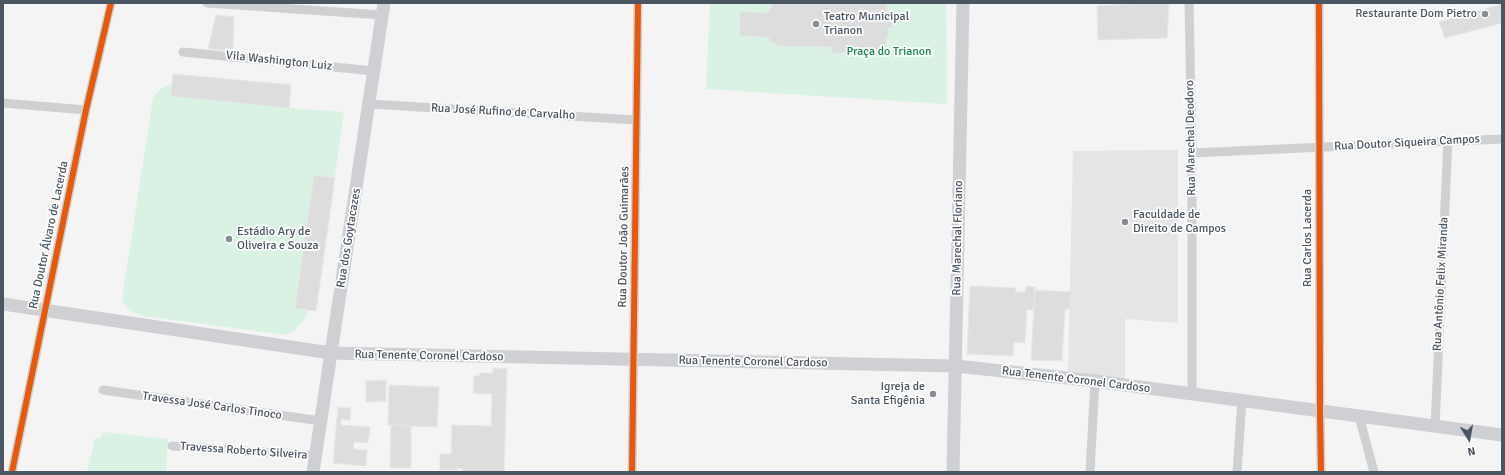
<!DOCTYPE html>
<meta charset="utf-8">
<style>
body{margin:0}
#map{position:relative;width:1505px;height:475px;overflow:hidden;background:#f4f4f4;font-family:Signika,sans-serif}
canvas{display:block}
.frame{position:absolute;inset:0;border:4px solid #4a5661;pointer-events:none}
.north{position:absolute;left:1449px;top:419px;width:40px;height:40px;-webkit-text-stroke:3px #fff;paint-order:stroke;rotate:169deg;font-size:11px;font-weight:700;line-height:16px;text-align:center;color:#4a5661}
.north::after{content:'';display:block;margin:auto;width:14px;height:18px;background:#4a5661;clip-path:polygon(50% 0,100% 100%,50% 72%,0 100%)}
</style>
<div id="map">
<canvas width="1505" height="475"></canvas>
<div class="frame"></div>
<div class="north">N</div>
</div>
<script>
const c = document.querySelector('canvas').getContext('2d');
c.lineJoin = 'round';
function paint(path, color) {
  c.fillStyle = color;
  c.fill(path, 'evenodd');
}
function shape(rows) {
  const path = new Path2D();
  for (const r of rows) {
    path.moveTo(r[0], r[1]);
    for (let i = 2; i < r.length; i += 2) path.lineTo(r[i], r[i + 1]);
  }
  return path;
}
function strokePath(path, color, width, dash) {
  c.strokeStyle = color;
  c.lineWidth = width;
  c.lineCap = dash ? 'butt' : 'round';
  c.setLineDash(dash || []);
  c.stroke(path);
}
function write(font, color, halo, rows, align = 'center') {
  c.font = font + ' Signika,sans-serif';
  c.lineWidth = 3.5;
  c.setLineDash([]);
  c.textBaseline = 'middle';
  c.strokeStyle = halo;
  c.fillStyle = color;
  for (const [text, x, y, turn = 0] of rows) {
    c.save();
    c.translate(x, y);
    c.rotate((+turn || 0) * Math.PI / 180);
    c.textAlign = isNaN(turn) ? turn : align;
    if (halo) c.strokeText(text, 0, 0);
    c.fillText(text, 0, 0);
    c.restore();
  }
}
paint(shape([
 [1178,150,1178,323,1125,319,1125,379,1068,372,1073,151]
]), '#e6e5e6');
paint(shape([
 [710,3,946,3,947,104,706,89],
 [173,74,291,85,289,108,344,112,316,311,309,310,304,320,296,329,286,335,143,316,130,311,125,306,122,299,153,98,160,89,172,84],
 [103,432,168,439,166,472,87,472,95,438,100,438]
]), '#d9f2e3');
const building = shape([
 [775,3,887,3,887,11,889,11,888,19,892,20,892,28,888,28,888,37,886,37,886,53,832,53,832,47,778,46,767,37,740,36,740,12,767,13,775,3],
 [1150,3,1169,3,1167,38,1098,40,1097,6,1150,3],
 [1502,4,1502,23,1445,38,1439,22,1502,4],
 [216,15,234,17,233,51,208,49,216,15],
 [173,74,291,85,289,108,171,96,173,74],
 [314,175,335,178,316,311,295,308,314,175],
 [970,286,1016,288,1015,292,1025,292,1026,286,1035,287,1034,310,1027,310,1025,343,1014,342,1013,356,967,354,970,286],
 [1035,290,1071,292,1070,309,1065,309,1062,361,1031,360,1035,290],
 [493,368,507,369,504,472,463,472,463,469,457,468,457,470,440,470,440,454,451,454,452,425,491,426,492,394,473,393,474,376,479,376,480,373,493,373,493,368],
 [386,380,386,401,366,402,366,381,386,380],
 [389,385,439,387,437,427,388,425,389,385],
 [338,407,351,408,350,420,341,419,341,425,370,427,368,443,354,442,353,449,367,450,366,466,333,463,338,407],
 [391,425,411,426,411,468,390,468,391,425]
]);
paint(building, '#ddddde');
strokePath(building, '#e5e6e7', 1);
strokePath(shape([
 [207,3,382,15],
 [1189,3,1192,153,1192,394],
 [1319,3,1320,411,1321,472],
 [183,52,374,71],
 [3,103,86,110],
 [369,104,636,120],
 [1192,153,1502,139],
 [103,390,321,421],
 [1359,416,1374,472],
 [1435,427,1448,140],
 [172,446,316,456],
 [12,472,86,110,111,3],
 [632,472,638,3],
 [1090,472,1095,381],
 [1237,472,1242,400]
]), '#ced0d2', 9);
strokePath(shape([
 [3,304,331,353,956,366,1095,381,1502,435],
 [313,472,384,3],
 [953,472,963,3]
]), '#ced0d4', 13);
strokePath(shape([
 [1319,3,1320,411,1321,472],
 [12,472,86,110,111,3],
 [632,472,638,3]
]), '#e8590c', 6);
for (const [x, y, r, color] of [
 [1485,14,4,"#868d94"],
 [816,24,4,"#868d94"],
 [1125,222,4,"#868d94"],
 [229,239,4,"#868d94"],
 [933,394,4,"#868d94"]
]) {
  const dot = new Path2D();
  dot.arc(x, y, r, 0, 2 * Math.PI);
  c.fillStyle = color;
  c.fill(dot);
  strokePath(dot, '#fff', 1.5);
}
write('12px', '#4a5661', '#fff', [
 ["Restaurante Dom Pietro",1477,14,"right"],
 ["Teatro Municipal",824,17],
 ["Trianon",824,31],
 ["Faculdade de",1133,215],
 ["Direito de Campos",1133,229],
 ["Estádio Ary de",237,232],
 ["Oliveira e Souza",237,246],
 ["Igreja de",925,387,"right"],
 ["Santa Efigênia",925,401,"right"]
], 'left');
write('12px', '#17864f', '#fff', [
 ["Praça do Trianon",889,52]
]);
write('12px', '#4a5661', '#fff', [
 ["Vila Washington Luiz",279,61,6],
 ["Rua José Rufino de Carvalho",503,112,3],
 ["Rua Marechal Deodoro",1191,138,-91],
 ["Rua Doutor Siqueira Campos",1407,143,-3],
 ["Rua Doutor Álvaro de Lacerda",49,235,-78],
 ["Rua Doutor João Guimarães",624,237,-89],
 ["Rua dos Goytacazes",349,238,-81],
 ["Rua Marechal Floriano",958,238,-89],
 ["Rua Carlos Lacerda",1308,238,-90],
 ["Rua Antônio Felix Miranda",1441,284,-87],
 ["Rua Tenente Coronel Cardoso",429,356,1],
 ["Rua Tenente Coronel Cardoso",753,362,1],
 ["Rua Tenente Coronel Cardoso",1076,380,7],
 ["Travessa José Carlos Tinoco",212,406,8],
 ["Travessa Roberto Silveira",244,451,4]
]);
</script>
